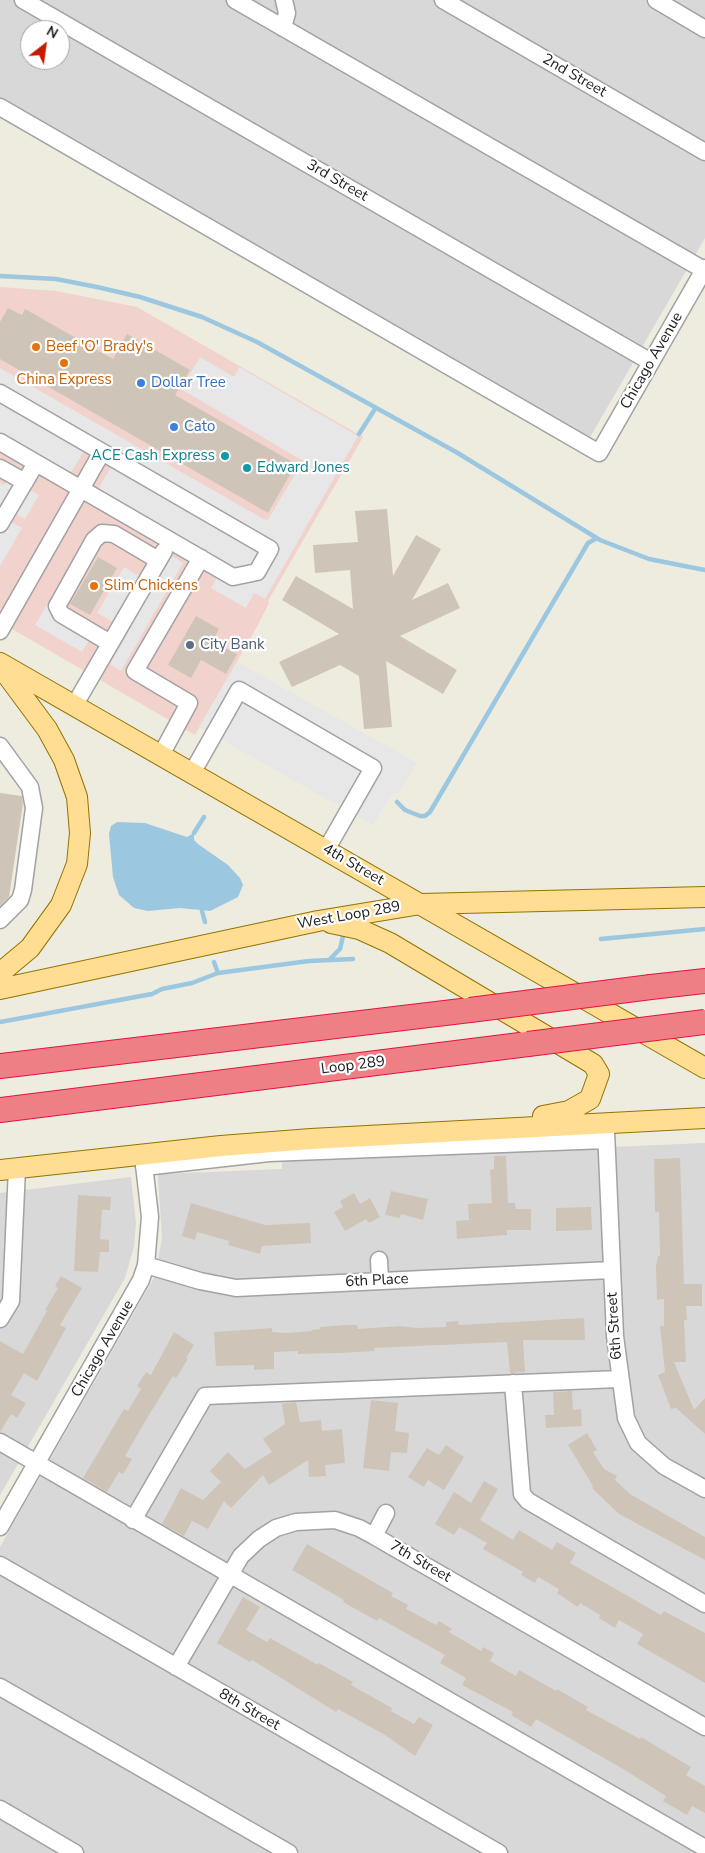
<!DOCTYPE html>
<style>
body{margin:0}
#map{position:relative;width:705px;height:1853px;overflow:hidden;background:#eeebdf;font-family:"Nunito Sans",sans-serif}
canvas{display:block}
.north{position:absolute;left:20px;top:20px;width:50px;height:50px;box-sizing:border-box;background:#fff;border:1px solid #a4a4a4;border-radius:50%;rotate:30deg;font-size:14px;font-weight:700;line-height:20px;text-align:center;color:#1b1b1b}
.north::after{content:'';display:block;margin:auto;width:18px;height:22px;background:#c61900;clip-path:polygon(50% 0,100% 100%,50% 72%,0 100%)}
</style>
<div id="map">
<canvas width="705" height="1853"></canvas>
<div class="north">N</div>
</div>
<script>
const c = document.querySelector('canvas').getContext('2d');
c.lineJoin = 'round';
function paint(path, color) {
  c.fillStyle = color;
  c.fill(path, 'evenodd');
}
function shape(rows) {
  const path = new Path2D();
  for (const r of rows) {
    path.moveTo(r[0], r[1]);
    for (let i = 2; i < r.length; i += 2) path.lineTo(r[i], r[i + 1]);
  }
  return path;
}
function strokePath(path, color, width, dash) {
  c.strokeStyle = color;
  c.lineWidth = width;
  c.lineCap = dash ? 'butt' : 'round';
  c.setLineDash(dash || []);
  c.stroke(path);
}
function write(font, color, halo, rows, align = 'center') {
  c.font = font + ' "Nunito Sans",sans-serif';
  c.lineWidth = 4.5;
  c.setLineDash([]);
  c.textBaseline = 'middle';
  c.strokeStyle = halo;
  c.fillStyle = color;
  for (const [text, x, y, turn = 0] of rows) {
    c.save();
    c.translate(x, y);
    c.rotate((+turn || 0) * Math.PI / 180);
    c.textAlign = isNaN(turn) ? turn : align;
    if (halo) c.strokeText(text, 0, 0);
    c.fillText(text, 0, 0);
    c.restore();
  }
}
paint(shape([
 [0,0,705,0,705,238,589,439,0,99],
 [30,30,60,30,60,60,30,60],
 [705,1143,705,1853,0,1853,0,1547,154,1278,162,1239,158,1174,282,1169,282,1161],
 [131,1177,136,1223,134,1247,125,1278,0,1495,0,1193]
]), '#d9d8d8');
paint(shape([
 [0,287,56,291,137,307,363,437,268,601,269,603,259,623,195,735,0,622]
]), '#f1d2cc');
paint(shape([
 [200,357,234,377,239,367,358,436,265,599,254,593,246,608,211,588,218,576,90,503,111,467,84,451,62,487,0,452,0,368,267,521,303,461,181,389],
 [8,478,39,495,25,519,16,514,12,522,22,528,0,566,0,483,4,485],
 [172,556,183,563,121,671,110,664,129,631,97,613,124,567,155,585],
 [49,601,96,628,82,652,35,625],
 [237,662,417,763,398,793,392,794,373,825,199,727]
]), '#e7e7e7');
paint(shape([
 [117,822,145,823,187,837,194,833,194,840,198,844,228,865,240,878,243,885,238,897,210,911,180,908,148,911,134,908,119,895,113,877,109,834,111,826]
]), '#9bc8e0');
strokePath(shape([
 [0,276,56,279,97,287,140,297,202,317,257,342,456,452,600,540,649,559,705,570],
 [359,434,375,409],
 [397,802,405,810,420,816,425,816,430,812,588,543,597,538],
 [194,833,204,817],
 [202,911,205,922],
 [601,939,705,929],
 [329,960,340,949,343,936],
 [218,973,309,961,353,959],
 [0,1022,152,994,162,989,192,983,218,973,214,962]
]), '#9bc8e0', 4.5);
paint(shape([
 [8,308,22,315,25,309,113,359,127,334,190,370,175,395,296,464,268,513,0,359,0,322],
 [387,509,393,576,416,535,441,549,412,600,448,583,460,608,400,636,457,670,443,694,386,661,392,727,364,729,359,676,340,665,292,687,279,662,339,634,282,600,296,576,353,609,350,570,315,573,313,545,358,542,355,511],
 [98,557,117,568,90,615,70,604],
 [196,616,219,629,212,641,237,654,226,674,201,660,191,678,168,665],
 [0,793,22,796,23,803,9,897,0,906],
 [494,1156,506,1156,508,1203,515,1203,516,1209,531,1209,531,1230,507,1230,507,1235,457,1239,456,1221,469,1220,468,1204,492,1203,490,1170,494,1169],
 [680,1158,684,1284,702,1284,702,1306,686,1306,687,1320,684,1320,686,1362,674,1362,694,1410,705,1398,705,1434,676,1408,671,1409,658,1375,665,1372,660,1326,664,1326,664,1299,657,1300,656,1266,658,1256,660,1256,659,1212,655,1212,654,1159],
 [391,1191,428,1199,423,1220,401,1214,400,1218,385,1215],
 [354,1193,360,1204,370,1198,380,1217,369,1223,366,1219,345,1231,334,1212,343,1207,340,1201],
 [78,1195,111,1197,110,1210,102,1210,100,1239,109,1240,109,1252,100,1252,98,1272,74,1271],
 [191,1203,265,1225,310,1223,311,1243,262,1246,260,1254,228,1245,229,1241,197,1232,195,1240,182,1236],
 [591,1207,592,1230,556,1231,556,1208],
 [61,1276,82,1288,60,1325,66,1328,37,1381,24,1373,11,1395,26,1403,17,1418,11,1414,0,1432,0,1341,23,1354,47,1311,45,1310,58,1288,55,1286],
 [584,1318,585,1340,523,1340,525,1372,510,1373,507,1342,374,1348,375,1351,339,1353,298,1354,298,1351,274,1352,274,1369,254,1370,254,1365,216,1366,214,1332,272,1328,272,1332,287,1333,312,1331,312,1330,320,1329,320,1327,343,1325,357,1325,358,1329,400,1326,416,1328,446,1327,446,1322,458,1321,459,1325],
 [174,1332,194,1345,186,1358,188,1359,176,1378,173,1376,149,1415,125,1456,132,1459,123,1474,119,1472,107,1492,83,1478,124,1409,128,1411,141,1389,137,1386,146,1372,151,1375],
 [572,1391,573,1410,581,1409,582,1426,546,1428,545,1415,554,1415,553,1392],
 [371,1400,398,1403,395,1431,409,1433,407,1453,391,1452,389,1471,363,1468],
 [296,1402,300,1422,321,1420,322,1431,342,1429,345,1463,325,1465,326,1476,309,1477,308,1460,269,1485,263,1475,231,1508,224,1501,208,1529,192,1521,184,1536,162,1524,181,1488,203,1500,221,1482,210,1471,228,1452,245,1469,272,1452,263,1439,285,1424,282,1404],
 [587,1433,597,1450,593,1452,604,1469,617,1476,615,1480,630,1494,705,1537,705,1560,619,1514,592,1488,593,1486,568,1445],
 [446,1445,464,1457,444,1490,428,1480,424,1487,408,1477,427,1448,439,1455],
 [484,1481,498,1489,480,1520,513,1540,519,1530,552,1550,557,1542,576,1553,570,1563,661,1615,664,1611,705,1633,705,1683,637,1644,643,1634,619,1620,615,1628,599,1618,600,1615,580,1603,578,1607,557,1593,559,1589,538,1577,535,1583,521,1575,523,1572,483,1549,487,1543,459,1527,454,1535,435,1524,454,1492,471,1503],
 [307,1544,393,1593,391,1596,408,1605,406,1609,436,1625,439,1621,452,1629,449,1632,481,1651,483,1647,494,1653,490,1661,516,1676,519,1670,556,1691,557,1689,588,1707,586,1710,640,1739,641,1737,691,1767,686,1775,705,1786,705,1813,692,1806,687,1815,663,1801,666,1796,623,1769,536,1719,531,1727,511,1715,513,1712,462,1685,466,1678,440,1663,445,1655,379,1618,377,1621,343,1602,344,1600,292,1570],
 [243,1597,260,1607,246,1630,267,1642,270,1638,318,1665,319,1663,353,1682,351,1685,392,1708,391,1711,414,1724,419,1717,433,1725,415,1756,385,1735,338,1709,336,1712,252,1660,250,1662,217,1643]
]), '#cec5b8');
const minor = shape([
 [23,0,651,362],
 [235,0,704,270],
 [443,0,705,152],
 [656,0,705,29],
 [283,28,287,13,284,0],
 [0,107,599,453,705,268],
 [0,393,270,549,257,572,233,577,0,442],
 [0,468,25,482],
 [0,524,36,463],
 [0,631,102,452],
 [110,643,61,614,57,606,60,601,94,540,102,533,114,534,158,560],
 [74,706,164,551],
 [0,746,30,787,34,808,23,890,20,900,0,920],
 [161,755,189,703,135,671,201,558],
 [192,773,239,690,373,768,326,850],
 [606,1131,615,1336,626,1418,638,1443,664,1466,705,1489],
 [144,1167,269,1153,606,1140],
 [379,1260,380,1280],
 [146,1265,200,1281,236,1288,611,1270],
 [0,1319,11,1301,17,1168],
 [513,1383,522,1494,528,1501,705,1604],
 [0,1442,705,1848],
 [133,1520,205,1396,619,1379],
 [0,1527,141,1280,146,1265,150,1217,143,1156],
 [374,1536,386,1513],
 [0,1565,499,1853],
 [176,1667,241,1556,259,1539,276,1528,296,1522,335,1520,359,1528,374,1536,705,1727],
 [0,1687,289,1853],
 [0,1809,75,1853]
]);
const major = shape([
 [0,663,705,1068],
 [331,923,359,929,390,943,593,1064,599,1074,590,1099,569,1111,543,1116],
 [0,973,30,948,61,905,77,864,80,833,77,797,64,760,47,729,1,667],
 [0,989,318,921,421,904,705,897],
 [0,1170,221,1146,311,1139,705,1118]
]);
const highway = shape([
 [651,987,705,981],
 [0,1066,470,1010],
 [0,1110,528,1044]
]);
strokePath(minor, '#a2a2a2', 19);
strokePath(major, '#927400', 22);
strokePath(highway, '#e41441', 26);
strokePath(minor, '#fff', 16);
strokePath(major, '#ffde93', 20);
strokePath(highway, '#ee7f85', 24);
const highwayBridge = shape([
 [470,1010,651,987],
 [528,1044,705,1022]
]);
strokePath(highwayBridge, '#e41441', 26, []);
strokePath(highwayBridge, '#ee7f85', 24);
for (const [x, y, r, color] of [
 [36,347,5,"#e8710a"],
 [64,363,5,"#e8710a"],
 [141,383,5,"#3f7fe0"],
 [174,427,5,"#3f7fe0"],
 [225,456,5,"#0f9aa8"],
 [247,468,5,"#0f9aa8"],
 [94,586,5,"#e8710a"],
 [190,645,5,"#5c6f8a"]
]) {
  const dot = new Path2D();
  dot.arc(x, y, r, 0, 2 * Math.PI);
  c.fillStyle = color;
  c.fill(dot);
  strokePath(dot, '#fff', 2);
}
write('15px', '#1b1b1b', '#fff', [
 ["2nd Street",574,76,30],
 ["3rd Street",337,181,30],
 ["Chicago Avenue",652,361,-60],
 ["4th Street",353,865,30],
 ["West Loop 289",349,916,-10],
 ["Loop 289",353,1066,-7],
 ["6th Place",377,1281,-3],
 ["6th Street",615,1326,-94],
 ["Chicago Avenue",103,1349,-60],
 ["7th Street",420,1562,30],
 ["8th Street",249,1710,30]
]);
write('15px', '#c56008', '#fff', [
 ["Beef 'O' Brady's",46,347],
 ["China Express",64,380,"center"],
 ["Slim Chickens",104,586]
], 'left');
write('15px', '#366cbe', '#fff', [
 ["Dollar Tree",151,383],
 ["Cato",184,427]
], 'left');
write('15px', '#0d838f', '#fff', [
 ["ACE Cash Express",215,456],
 ["Edward Jones",257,468,"left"]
], 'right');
write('15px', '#4e5e75', '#fff', [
 ["City Bank",200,645]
], 'left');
</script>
